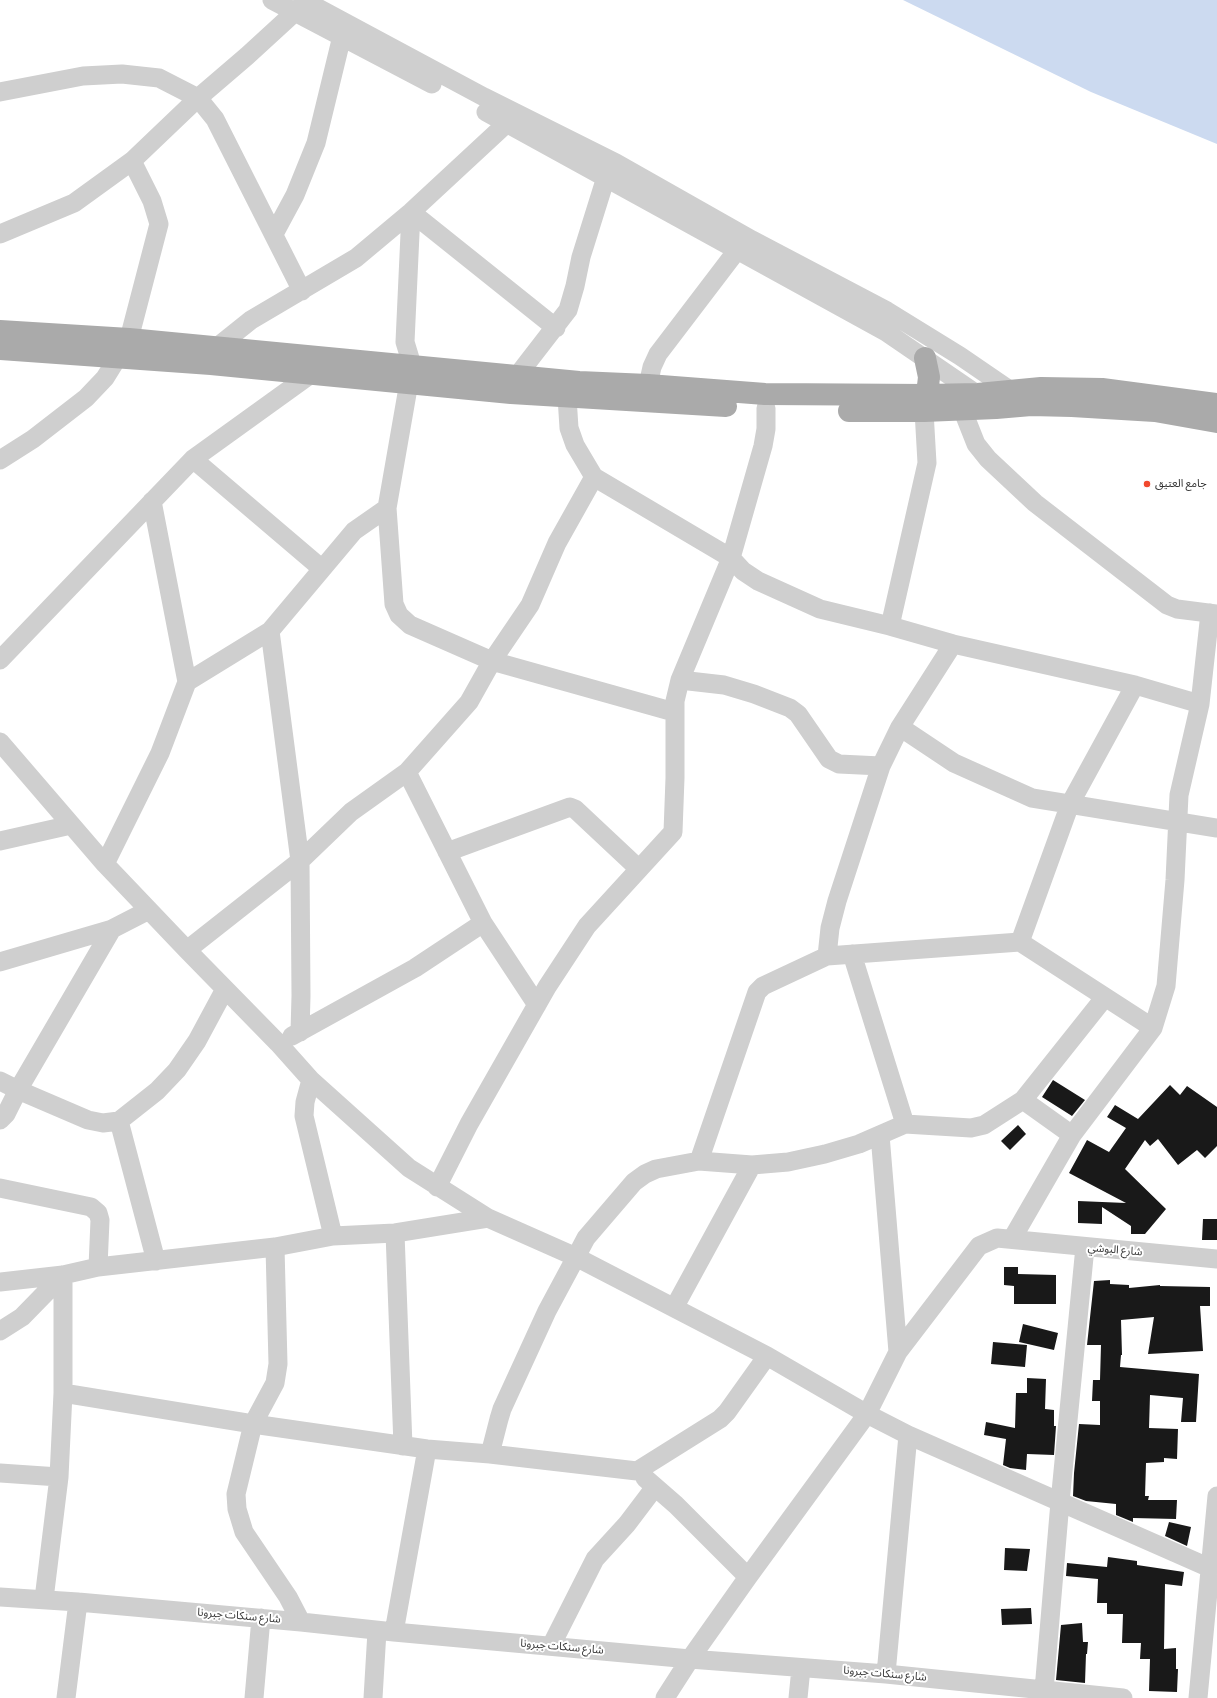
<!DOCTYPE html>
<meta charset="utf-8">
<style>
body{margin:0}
canvas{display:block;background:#fff}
</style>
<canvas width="1217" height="1698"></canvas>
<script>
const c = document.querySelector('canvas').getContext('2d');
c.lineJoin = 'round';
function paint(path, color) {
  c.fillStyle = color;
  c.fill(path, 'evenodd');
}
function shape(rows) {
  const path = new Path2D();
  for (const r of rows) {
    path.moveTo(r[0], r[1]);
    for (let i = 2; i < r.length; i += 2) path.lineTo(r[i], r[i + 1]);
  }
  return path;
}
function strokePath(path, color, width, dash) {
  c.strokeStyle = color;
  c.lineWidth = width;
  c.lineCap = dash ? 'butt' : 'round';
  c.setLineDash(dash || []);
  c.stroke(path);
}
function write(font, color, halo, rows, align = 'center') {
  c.font = font + ' Manrope,"Noto Sans Arabic",sans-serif';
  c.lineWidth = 4;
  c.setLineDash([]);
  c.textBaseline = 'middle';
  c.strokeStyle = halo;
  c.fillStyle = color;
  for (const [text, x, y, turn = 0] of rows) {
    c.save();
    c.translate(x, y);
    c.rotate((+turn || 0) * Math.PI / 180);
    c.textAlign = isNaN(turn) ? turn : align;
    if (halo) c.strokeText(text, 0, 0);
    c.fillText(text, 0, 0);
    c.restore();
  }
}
paint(shape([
 [903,0,1217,0,1217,144,1091,92]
]), '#ccdaf0');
paint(shape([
 [1053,1080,1085,1100,1072,1116,1042,1097],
 [1170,1085,1180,1095,1187,1086,1217,1107,1217,1146,1205,1158,1197,1150,1178,1165,1158,1139,1150,1146,1145,1140,1125,1169,1166,1209,1145,1234,1131,1234,1131,1226,1102,1207,1102,1224,1078,1223,1078,1201,1126,1203,1069,1173,1087,1140,1109,1152,1126,1128,1107,1117,1115,1105,1138,1119],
 [1018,1125,1026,1134,1010,1150,1001,1141],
 [1203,1219,1217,1219,1217,1240,1202,1240],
 [1004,1267,1018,1267,1018,1274,1056,1275,1056,1304,1014,1304,1014,1286,1004,1285],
 [1110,1280,1110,1284,1129,1285,1129,1288,1160,1285,1160,1286,1210,1287,1210,1306,1200,1306,1203,1351,1148,1354,1154,1317,1121,1320,1122,1355,1121,1355,1120,1367,1199,1374,1196,1422,1181,1422,1183,1398,1150,1395,1149,1428,1178,1429,1177,1459,1164,1458,1164,1462,1146,1463,1145,1496,1149,1496,1148,1500,1177,1500,1176,1519,1133,1518,1133,1522,1116,1515,1116,1504,1086,1501,1073,1496,1074,1473,1079,1424,1100,1425,1100,1401,1092,1401,1093,1380,1100,1380,1101,1345,1087,1345,1094,1281],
 [1023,1324,1058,1333,1054,1350,1019,1342],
 [993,1342,1027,1345,1025,1367,991,1364],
 [1027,1378,1046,1379,1045,1409,1054,1410,1054,1426,1056,1426,1054,1455,1027,1454,1026,1470,1010,1468,1003,1465,1006,1439,984,1435,986,1422,1015,1428,1016,1393,1027,1393],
 [1169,1522,1191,1527,1187,1546,1165,1536],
 [1005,1548,1030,1549,1027,1571,1004,1570],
 [1108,1557,1137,1561,1137,1565,1184,1572,1182,1586,1165,1584,1164,1649,1176,1648,1176,1669,1178,1669,1177,1692,1149,1691,1150,1659,1140,1659,1141,1643,1122,1643,1123,1614,1107,1614,1107,1603,1097,1603,1098,1579,1066,1576,1067,1563,1107,1567],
 [1031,1608,1032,1624,1002,1625,1001,1609],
 [1082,1623,1083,1642,1088,1642,1087,1654,1086,1654,1085,1683,1056,1680,1061,1625]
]), '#191919');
strokePath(shape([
 [272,0,432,84],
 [303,0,484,97,616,163,752,240,887,311,960,356,1017,395],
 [0,92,83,76,122,74,159,78,198,98,215,119,302,291],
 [486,112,886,332,984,399],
 [411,212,405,342,412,365,387,508,394,604,399,615,410,625,492,661,674,712],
 [411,212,556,328],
 [0,234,74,203,132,161,198,98,247,56,295,12],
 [274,234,295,195,316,143,342,36],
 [129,339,159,224,152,201,132,161],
 [216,348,251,320,356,258,411,212,507,123],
 [517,376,568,310,575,286,581,257,606,177],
 [648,385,652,367,658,354,738,249],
 [957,396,976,444,988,459,1035,503,1167,605,1177,609,1217,614],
 [567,397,569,428,575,445,594,477,731,558,743,571,758,581,820,609,890,626,953,644,1135,685,1200,704],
 [193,459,321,568],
 [0,460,33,439,86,398,105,378,118,357],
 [890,626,927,463,924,411,927,396],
 [270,631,300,861,301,996,300,1032],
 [0,660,193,459,311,374],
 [680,680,724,685,754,694,790,708,798,714,829,759,839,764,881,766],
 [187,682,270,631,354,531,387,508],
 [900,727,954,763,1032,798,1217,828],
 [0,742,105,864,187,950,278,1043,311,1080,409,1168,488,1218,576,1257,767,1356,867,1414,908,1435,1210,1568],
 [407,772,483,923,537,1005],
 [0,841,71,825],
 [447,852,570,807,575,809,639,869],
 [105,864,160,753,187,682,152,501],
 [1020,942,1070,804,1135,685],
 [187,950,300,861,351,812,407,772,469,702,492,661,530,605,557,543,594,477],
 [852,954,905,1124],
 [827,956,830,928,837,901,881,766,900,727,953,644],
 [0,962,112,929],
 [292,1036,415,968,483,923],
 [311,1080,305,1102,304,1116,333,1236],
 [0,1081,18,1090,88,1120,103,1123,119,1121,157,1091,177,1070,197,1041,225,989],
 [1023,1100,1105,997],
 [0,1120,6,1114,18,1090,112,929,149,910],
 [119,1121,156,1261],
 [880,1135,898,1352],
 [699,1161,757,992,763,986,827,956,1020,942,1153,1028],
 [437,1187,469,1124,547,987,587,926,673,832,675,778,675,701,680,680,731,558,763,446,766,429,766,408],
 [0,1188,91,1207,98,1213,100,1220,98,1267],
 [395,1233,403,1446],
 [1012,1239,1072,1135],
 [275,1247,278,1364,275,1383,253,1424,236,1494,237,1509,244,1532,288,1597,301,1622],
 [0,1282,63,1275,98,1267,275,1247,333,1236,395,1233,488,1218],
 [674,1308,752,1165],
 [0,1331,22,1317,63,1275],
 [63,1393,253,1424,427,1449,490,1454,637,1471,720,1419,727,1412,767,1356],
 [490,1454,499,1419,502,1409,547,1311,576,1257,586,1238,634,1182,645,1174,656,1169,699,1161,752,1165,788,1162,825,1154,859,1144,905,1124,971,1128,984,1125,1023,1100,1072,1135,1153,1028,1166,986,1175,880,1179,795,1200,704,1210,613],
 [0,1473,59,1477],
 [645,1478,676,1505,748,1577],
 [0,1597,78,1602,301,1622,394,1632,690,1659,886,1674,1123,1698],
 [44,1599,59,1477,63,1393,63,1275],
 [394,1632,427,1449],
 [551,1646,595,1559,627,1524,655,1487],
 [886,1674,908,1435],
 [1044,1690,1060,1502,1085,1247],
 [66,1698,78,1602],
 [254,1698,261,1618],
 [373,1698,377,1631],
 [665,1698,690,1659,748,1577,867,1414,898,1352,979,1246,997,1238,1217,1259],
 [798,1698,801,1668],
 [1198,1698,1217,1496]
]), '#cfcfcf', 19);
strokePath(shape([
 [0,331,129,339,579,382,648,385,765,394,927,395,978,394,1041,388,1102,389,1217,404],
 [0,349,211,364,511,393,726,406],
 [925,358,929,377,927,395],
 [849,411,924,411,996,408,1031,405,1072,406,1155,411,1217,422]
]), '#aaa', 22);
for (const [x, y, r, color] of [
 [1147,484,4,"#f1482d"]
]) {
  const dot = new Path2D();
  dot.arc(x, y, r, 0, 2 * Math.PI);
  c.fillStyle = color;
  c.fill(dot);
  strokePath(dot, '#fff', 1.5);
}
write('11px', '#323232', '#fff', [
 ["جامع العتيق",1155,484]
], 'left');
write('11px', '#323232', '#fff', [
 ["شارع البوشي",1115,1250,5],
 ["شارع سنكات جبرونا",239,1616,5],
 ["شارع سنكات جبرونا",562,1647,5],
 ["شارع سنكات جبرونا",885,1674,5]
]);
</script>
